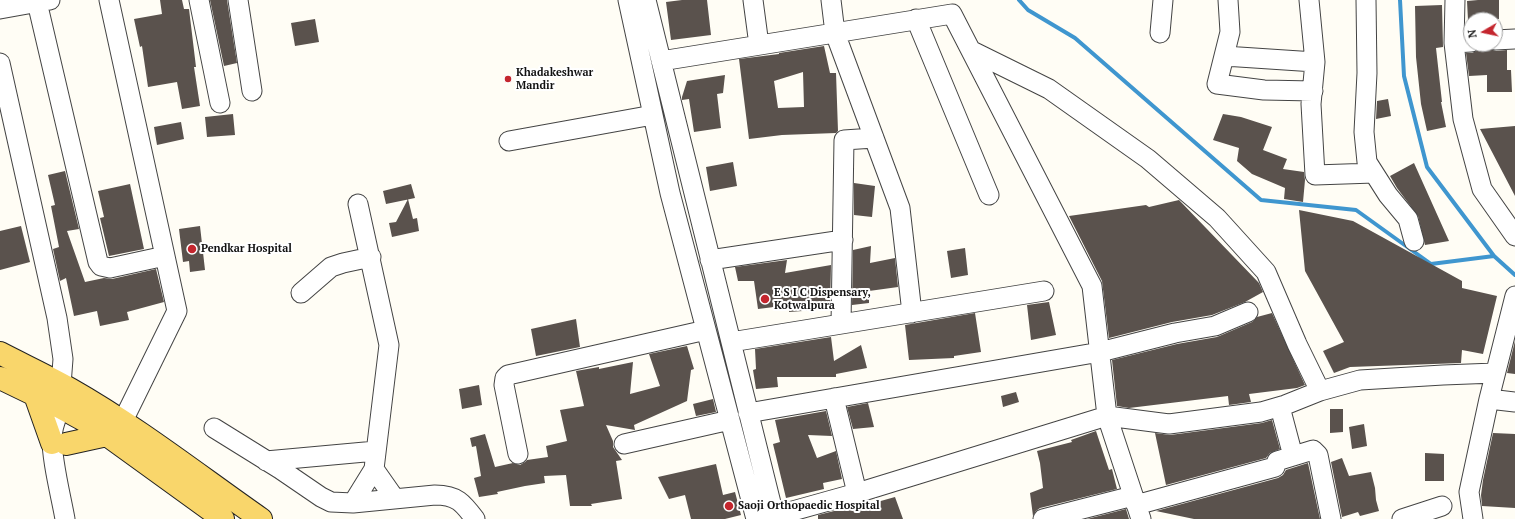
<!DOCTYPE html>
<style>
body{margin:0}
#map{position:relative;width:1515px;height:519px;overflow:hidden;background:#fffdf5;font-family:"PT Serif",serif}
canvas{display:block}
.north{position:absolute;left:1463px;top:12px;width:40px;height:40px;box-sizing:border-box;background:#fff;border:1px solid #a0a0a0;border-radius:50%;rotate:261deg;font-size:11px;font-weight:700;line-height:16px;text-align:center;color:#111}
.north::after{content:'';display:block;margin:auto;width:14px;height:18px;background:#c4262e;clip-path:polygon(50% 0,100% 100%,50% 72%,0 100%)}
</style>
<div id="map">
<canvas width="1515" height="519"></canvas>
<div class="north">N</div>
</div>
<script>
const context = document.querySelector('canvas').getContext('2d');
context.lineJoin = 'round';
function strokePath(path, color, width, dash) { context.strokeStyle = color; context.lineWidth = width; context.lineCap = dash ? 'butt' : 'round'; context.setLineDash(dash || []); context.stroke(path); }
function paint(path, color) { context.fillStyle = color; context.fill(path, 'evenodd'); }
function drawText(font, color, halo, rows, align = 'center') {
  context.font = font + ' "PT Serif",serif'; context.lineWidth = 4; context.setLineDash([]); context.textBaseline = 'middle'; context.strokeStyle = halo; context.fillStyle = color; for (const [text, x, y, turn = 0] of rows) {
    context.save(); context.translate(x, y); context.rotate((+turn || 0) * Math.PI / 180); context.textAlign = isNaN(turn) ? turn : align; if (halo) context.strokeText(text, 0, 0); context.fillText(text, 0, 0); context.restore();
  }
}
strokePath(new Path2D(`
 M1019,0L1028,10L1075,38L1261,200L1356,210L1431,264L1494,256L1515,275
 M1400,0L1404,76L1427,167L1494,256`), '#3f96cf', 4);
paint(new Path2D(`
 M160,0H182L184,9H189L196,67H194L200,106L182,109L177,82L148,87L142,46L140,47L134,19L162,14Z
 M210,0H227L237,63L224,66Z
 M682,0H707L711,35L671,40L666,2Z
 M1478,0H1499V19L1468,20L1467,1Z
 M1442,5L1443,47L1436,48L1442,102H1441L1446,127L1427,131L1421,104L1416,57L1415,6Z
 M315,19L319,42L295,46L291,23Z
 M824,46L830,73H836L838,131L836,133L782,135L749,139L739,59L779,54V53ZM803,72L804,107L778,108L774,81Z
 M1490,49L1496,51L1507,50V70H1511L1512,92H1487V75L1469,76L1466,53H1472L1478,50Z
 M725,75L723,93L717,94L721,128L694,132L689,99L682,100V97L687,81Z
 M1388,99L1391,116L1376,119L1377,101Z
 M233,114L235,135L207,137L205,117Z
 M1223,114L1241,117L1272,127L1263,150L1287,159L1283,169L1304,172L1305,180L1303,202L1284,199L1285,188L1252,174L1237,161L1239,148L1213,140Z
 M181,122L184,139L157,145L154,127Z
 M1515,126V196L1480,129Z
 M733,162L737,186L710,191L706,167Z
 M1414,163L1449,241L1425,245L1418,216L1397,188L1390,176Z
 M65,171L79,229L67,231L85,282L104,278L112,279L156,269L164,302L127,312L129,320L100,326L97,311L74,316L66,278L60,281L53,249L59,247L51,206L55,205L48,175Z
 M854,183L875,186L872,217L854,215Z
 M130,184L144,249L109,256L100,218L104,217L98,191Z
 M411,184L415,198L386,204L383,191Z
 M408,199L413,219L417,218L419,231L392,237L389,223L396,222Z
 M1179,200L1259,283L1263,292L1245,302L1212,315L1172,322L1109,338L1102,281L1069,216L1146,205L1149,207Z
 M1299,210L1353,221L1462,281V288L1497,296L1483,354L1462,350L1461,363L1350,367L1334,373L1323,351L1344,342L1305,271Z
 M21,226L30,262L0,270V231Z
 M200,226L205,270L190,272L189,261L183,262L179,229Z
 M871,246L870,263L895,258L898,287L869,291V303L852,305L853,250Z
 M965,248L968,275L951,278L947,251Z
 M787,260L785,273L831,265L830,309L789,312L790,305L758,309L754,281H738L735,267Z
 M1049,302L1056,335L1031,340L1027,305Z
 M975,313L981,352L954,356V358L909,360L905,325Z
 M1272,313L1305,385L1297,388L1249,394L1251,402L1229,405L1228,396L1129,408L1117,406L1112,360L1177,344L1217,337L1252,322L1257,317Z
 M576,319L580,347L536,356L531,329Z
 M831,337L834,361L861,345L867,368L836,374V377H777L778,387L756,389L753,370L756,369L755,349Z
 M1515,341V374L1507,373Z
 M687,346L694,369L691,370L687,401L634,425L635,430L606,425L613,441V447L622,460L616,461L622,499L591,504L592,506H570L566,475L544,476L545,483L525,486L497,492L498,494L479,497L474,478L481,476L476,446L472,447L470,438L485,434L495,467L513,463L520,465L525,462L527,460L548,457L546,446L567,441L560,410L584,406L576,371L599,367V369L633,362L630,394L660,386L649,354Z
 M479,385L482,405L462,409L459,389Z
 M1016,392L1019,402L1003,407L1001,396Z
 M713,399L716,412L696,416L693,404Z
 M868,403L874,427L853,429L847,407Z
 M1330,409H1343V432L1330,433Z
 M826,411L832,436L808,435L817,458L836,451L842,479L823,483L824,489L786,498L773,444L780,442L775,420Z
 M1272,420L1280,449L1270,453L1266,458L1166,485L1155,433L1170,435L1262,423Z
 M1364,424L1367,446L1352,449L1349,427Z
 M1096,431L1109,470L1112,469L1117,489L1040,508L1036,511L1033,516L1030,493L1043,488L1040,463L1037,451L1072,442L1071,440Z
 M1493,433L1515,434V508L1482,506L1481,495L1483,480Z
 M1425,453L1444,454V481H1425Z
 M1342,458L1349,476L1371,472L1375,488L1376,500L1379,511L1360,516L1358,512L1342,517L1331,462Z
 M1308,463L1320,519H1194L1156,511L1278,478L1283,475L1286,470Z
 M716,464L723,495L735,492L741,515L725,519H691L685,495L669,499L658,477Z
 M895,497L903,519H818V515L838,510L871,506L870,504Z
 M1126,509L1129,519H1087Z`), '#5a524d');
const minor = new Path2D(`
 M109,0L177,311L116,435
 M199,0L220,103
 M238,0L252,91
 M628,0L670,193L756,519
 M646,0L775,519
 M753,0L759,45
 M831,0L835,33L900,208L912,313
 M1228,0L1230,32L1217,84L1264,90L1313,91
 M1309,0L1315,62L1311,104L1315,175L1374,173
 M1366,0L1367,73L1364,132L1367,162L1388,195L1408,219L1414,241
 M1455,0L1454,43L1463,119L1482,189L1515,236
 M37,2L98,262L101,266L110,268L165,256
 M0,9L50,0
 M916,19L989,195
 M1160,33L1163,0
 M1495,40L1515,39
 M1454,43L1471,42
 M972,51L1049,89L1148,159L1217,218L1266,272L1297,344L1320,391
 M1224,56L1315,62
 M661,61L952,14L1092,286L1107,416L1141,519
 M0,63L57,318L63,359L61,385
 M509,141L653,115
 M710,260L843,240
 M301,293L331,267L343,263L371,257
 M1515,296L1489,399L1515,402
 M841,324L844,140L874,138
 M731,342L1044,291
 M834,398L857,493
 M1280,407L1293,456
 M748,413L1100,352L1175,333L1215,326L1248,312
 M214,428L280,469L321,497L331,502L353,503L435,495C457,495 463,503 475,519
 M624,444L730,420
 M518,454L504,385L505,378L508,375L706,330
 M266,461L376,451
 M374,469L395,499
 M353,503L374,469L389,345L358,204
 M1136,505L1275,467L1277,461L1313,450L1318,455L1331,519
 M65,519C61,496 51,458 52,435C54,421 60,407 66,394
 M764,519L857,493L1107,416L1169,424L1261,412L1285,405L1320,391L1360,380L1443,375L1495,373
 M1043,519L1133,496
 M1402,519L1442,506
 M1473,519L1469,492L1489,399`);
const major = new Path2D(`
 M0,353C23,365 47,376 70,389C137,427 198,475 261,519
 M0,378L60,407L82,419L107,435L223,519
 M35,395L52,443
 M66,444L107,435`);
strokePath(minor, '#444', 21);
strokePath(major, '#222', 24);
strokePath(minor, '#fff', 19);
strokePath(major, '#f9d66b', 22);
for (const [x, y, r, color] of [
 [508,79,4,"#c4262e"],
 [192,249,5,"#c4262e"],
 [765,299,5,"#c4262e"],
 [729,506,5,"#c4262e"]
]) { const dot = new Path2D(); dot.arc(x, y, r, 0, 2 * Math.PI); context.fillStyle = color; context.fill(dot); strokePath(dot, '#fff', 1.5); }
drawText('bold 11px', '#111', '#fff', [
 ["Khadakeshwar",516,73],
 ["Mandir",516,86],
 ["Pendkar Hospital",201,249],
 ["E S I C Dispensary,",774,293],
 ["Kotwalpura",774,306],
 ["Saoji Orthopaedic Hospital",738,506]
], 'left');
</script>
